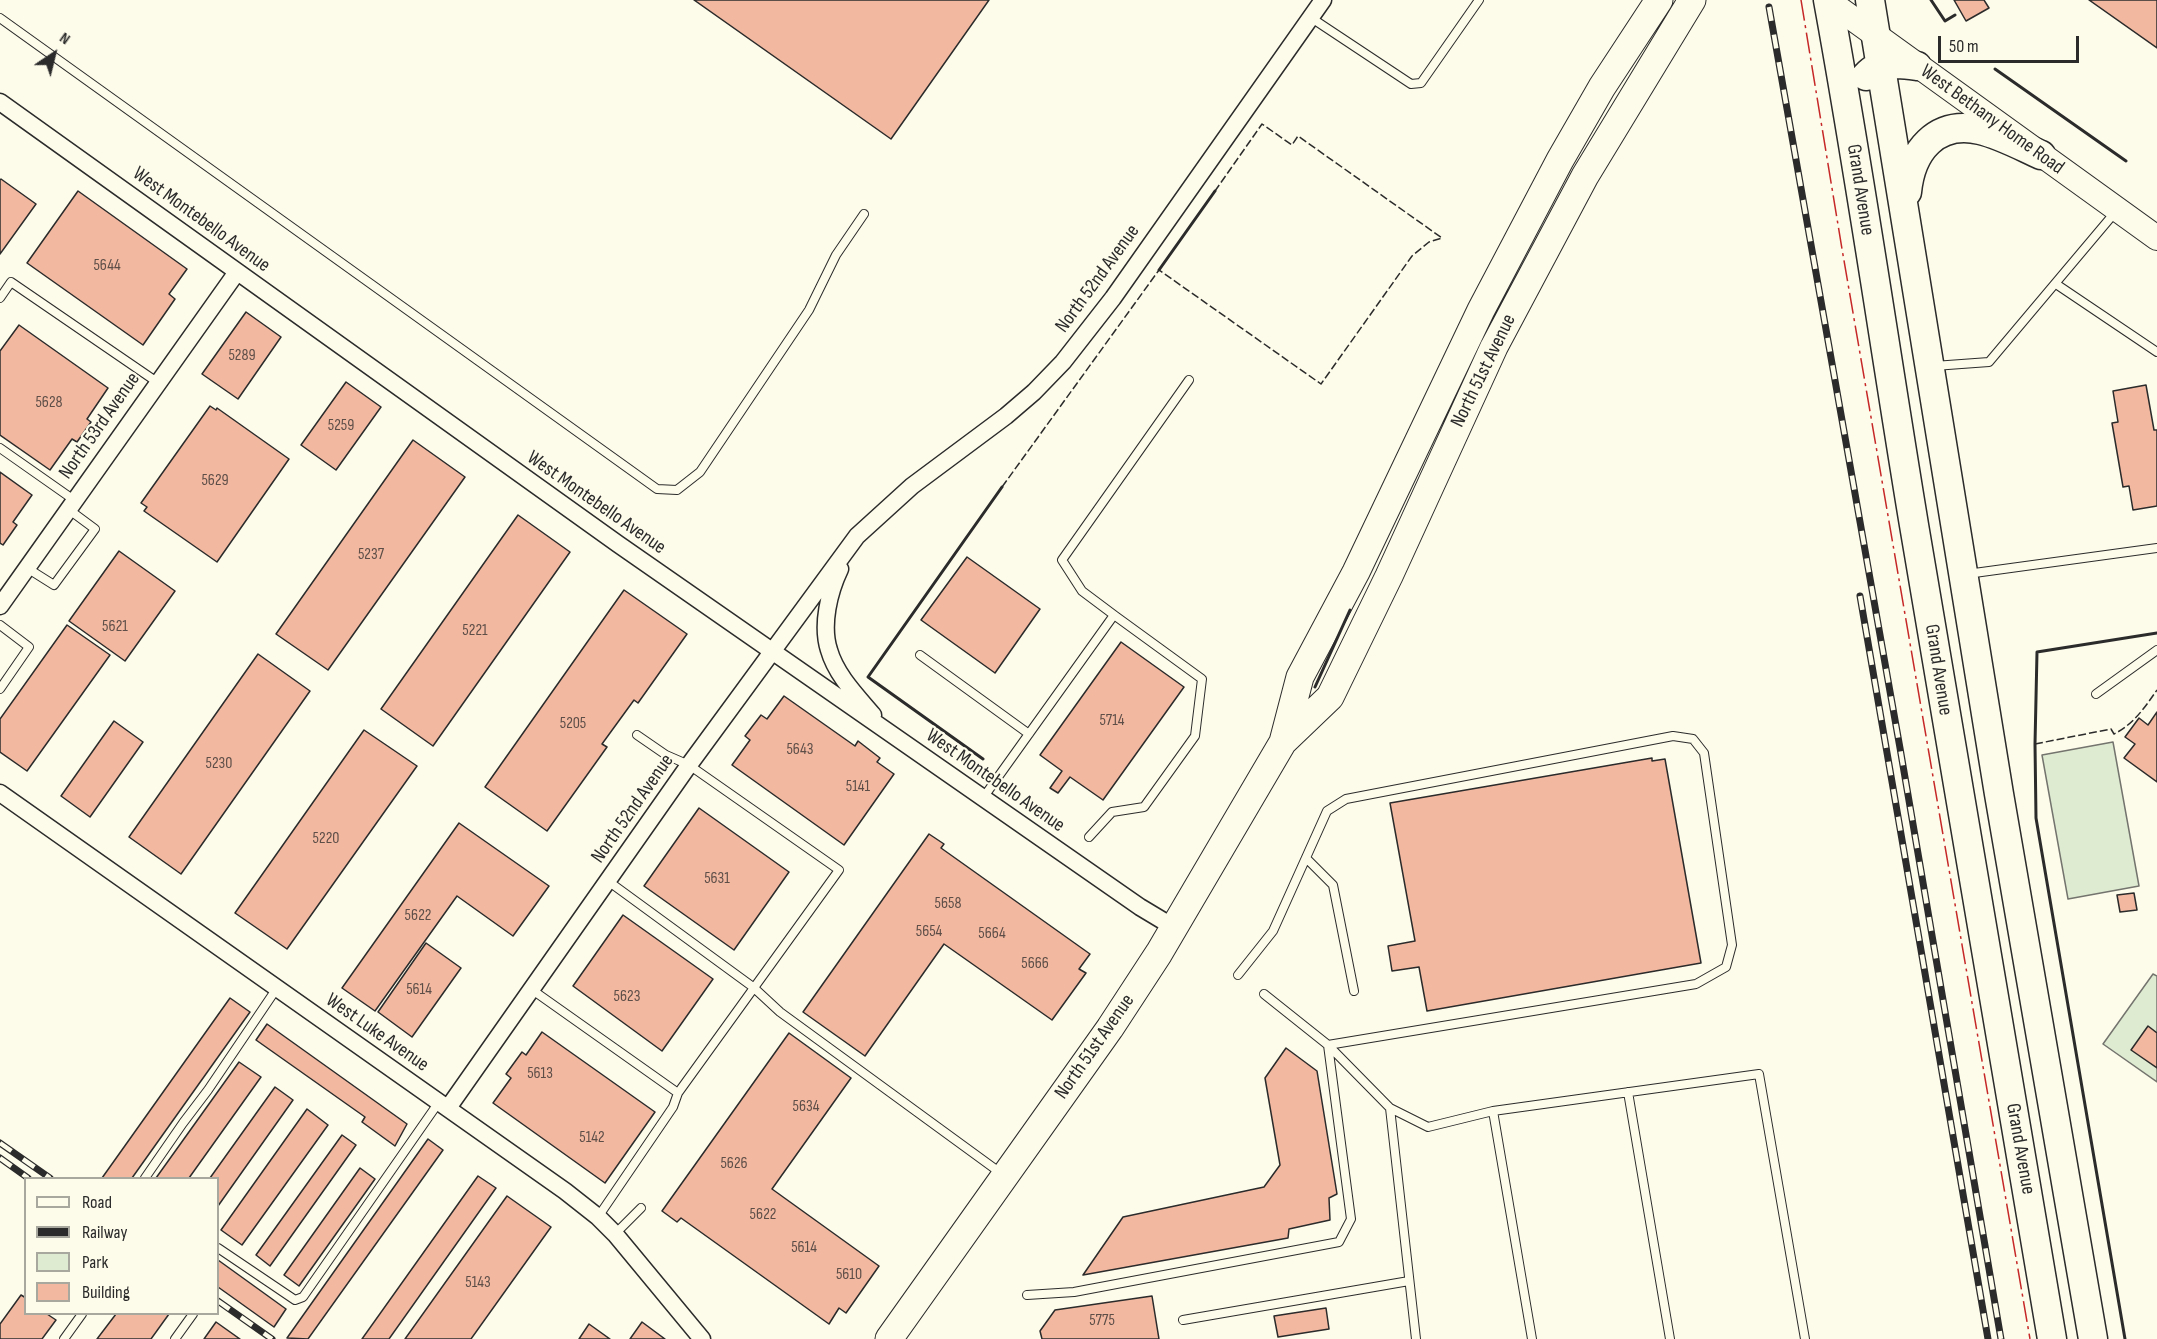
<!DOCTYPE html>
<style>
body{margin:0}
#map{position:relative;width:2157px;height:1339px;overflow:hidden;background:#fdfbea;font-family:"Sofia Sans Condensed",sans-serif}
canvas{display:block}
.legend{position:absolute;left:24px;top:1177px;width:195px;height:138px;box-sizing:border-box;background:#fdfbea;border:2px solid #a9a89e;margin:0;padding:8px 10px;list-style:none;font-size:18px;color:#2b2b2b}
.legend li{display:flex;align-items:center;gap:12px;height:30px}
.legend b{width:30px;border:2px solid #a9a89e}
.north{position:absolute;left:24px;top:24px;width:60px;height:60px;-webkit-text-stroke:4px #fdfbea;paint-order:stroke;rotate:35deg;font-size:16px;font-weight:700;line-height:24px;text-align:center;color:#2b2b2b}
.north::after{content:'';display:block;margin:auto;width:21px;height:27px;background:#2b2b2b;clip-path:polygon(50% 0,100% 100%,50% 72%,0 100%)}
.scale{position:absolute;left:1938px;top:36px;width:141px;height:27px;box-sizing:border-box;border:3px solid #2b2b2b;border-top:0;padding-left:8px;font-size:18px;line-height:21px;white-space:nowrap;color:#2b2b2b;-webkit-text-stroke:4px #fdfbea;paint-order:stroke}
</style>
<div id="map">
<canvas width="2157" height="1339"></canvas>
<ul class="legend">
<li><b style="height:8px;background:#fdfbea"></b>Road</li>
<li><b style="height:8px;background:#2b2b2b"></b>Railway</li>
<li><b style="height:16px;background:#deebd1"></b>Park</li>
<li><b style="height:16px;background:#f2b8a0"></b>Building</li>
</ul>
<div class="north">N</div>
<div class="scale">50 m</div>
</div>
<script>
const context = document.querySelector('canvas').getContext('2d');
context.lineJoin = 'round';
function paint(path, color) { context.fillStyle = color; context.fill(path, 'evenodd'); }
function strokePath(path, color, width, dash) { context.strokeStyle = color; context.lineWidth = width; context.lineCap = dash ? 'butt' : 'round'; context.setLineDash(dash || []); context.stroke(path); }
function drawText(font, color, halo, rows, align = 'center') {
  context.font = font + ' "Sofia Sans Condensed",sans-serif'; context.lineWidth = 4.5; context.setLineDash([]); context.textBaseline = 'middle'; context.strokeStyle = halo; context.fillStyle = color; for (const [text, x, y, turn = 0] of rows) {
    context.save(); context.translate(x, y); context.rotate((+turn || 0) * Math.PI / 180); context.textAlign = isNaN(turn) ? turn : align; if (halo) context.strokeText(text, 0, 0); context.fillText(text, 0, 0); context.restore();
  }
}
const green = new Path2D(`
 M2113,742L2139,886L2068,899L2042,755Z
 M2153,974L2157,976V1082L2103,1044Z`);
paint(green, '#deebd1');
strokePath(green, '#74746e', 1.5);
const building = new Path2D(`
 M694,0H989L891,139Z
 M1954,0H1984L1989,8L1966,21Z
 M2089,0H2157V48Z
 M1,179L36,204L0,254V180Z
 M78,191L187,269L169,294L175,299L143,345L27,263Z
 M246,312L281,337L238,399L202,374Z
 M19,325L108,388L87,419L91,422L77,442L72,439L50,470L0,435V351Z
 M346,382L381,407L336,470L301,445Z
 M2146,385L2154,430H2157V506L2133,510L2129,486L2123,487L2112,423L2118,422L2113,391Z
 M210,406L216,410L217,408L289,459L217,562L144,511L147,507L141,503Z
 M413,440L465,477L328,670L276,634Z
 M0,472L32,495L13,522L17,525L3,545L0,543Z
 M518,515L570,552L433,746L381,709Z
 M119,551L175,591L125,661L69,621Z
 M967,557L1040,609L995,673L921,620Z
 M624,590L687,634L638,703L634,700L602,744L607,747L547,831L485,787Z
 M67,625L110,655L27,771L0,752V719Z
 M1121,642L1184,687L1103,800L1070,777L1058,793L1050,788L1062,771L1040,755Z
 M258,654L310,691L181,874L129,837Z
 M784,696L855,746L858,741L880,758L877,762L894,774L844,845L732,765L750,740L745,736L761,715L767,719Z
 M2157,712V782L2124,758L2135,744L2125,737L2139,718L2148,725Z
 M114,721L143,742L90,817L61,796Z
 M364,730L417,766L287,949L235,913Z
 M1652,758V761L1665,759L1701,963L1427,1011L1419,967L1392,971L1388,946L1415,941L1390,803Z
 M699,808L789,872L734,950L644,886Z
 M459,823L549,886L513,936L457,896L375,1011L342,988Z
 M929,834L944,844L941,848L1090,954L1079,969L1086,973L1052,1020L944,944L865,1056L803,1012Z
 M2134,893L2137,910L2120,912L2117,895Z
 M623,915L713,979L662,1051L573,986Z
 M426,943L461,968L412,1037L378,1012Z
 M230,998L250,1012L132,1178H102Z
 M267,1024L407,1124L395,1146L362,1122L365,1117L256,1040Z
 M2148,1026L2157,1033V1068L2131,1050Z
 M542,1032L655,1112L605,1183L493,1103L511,1078L506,1074L522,1052L526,1055Z
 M789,1033L851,1078L772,1189L879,1266L846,1313L839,1308L829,1324L681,1218L677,1222L662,1211Z
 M1286,1048L1317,1071L1337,1194L1329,1198L1330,1220L1289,1229L1288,1238L1083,1275L1123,1217L1264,1187L1280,1165L1265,1078Z
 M239,1062L261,1077L189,1178H156Z
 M275,1087L293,1100L218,1206V1178H210Z
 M307,1109L328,1125L242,1245L221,1230Z
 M342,1135L356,1145L270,1266L256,1255Z
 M428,1139L443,1150L308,1339L287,1338Z
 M360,1168L375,1179L299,1286L284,1275Z
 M478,1176L496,1188L389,1339H362Z
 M507,1196L551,1227L471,1339H405Z
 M218,1260L286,1309L274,1327L218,1287Z
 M21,1295L26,1298V1314H47L56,1320L42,1339H0V1324Z
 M1152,1296L1159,1339H1042L1040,1331L1055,1310Z
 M1326,1308L1329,1329L1278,1337L1274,1316Z
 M116,1314H169L151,1339H97Z
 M216,1322L240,1339H204Z
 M642,1322L665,1339H630Z
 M589,1324L610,1339H579Z`);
paint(building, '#f2b8a0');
strokePath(building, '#2b2b2b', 1.5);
const service = new Path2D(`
 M1310,17L1411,84L1421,83L1479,0
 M0,18L657,489L677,490L700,472L809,310L836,255L864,214
 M2056,284L2157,352
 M0,298L11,282L157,382
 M1934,366L1989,362L2117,210
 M0,448L74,500
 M27,568L54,585L95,529L68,509
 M1967,574L2157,548
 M0,625L29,647L0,689
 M920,655L1029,734
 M2096,694L2157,650
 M983,798L1114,615L1082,591L1062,560L1189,380
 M1089,837L1112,812L1144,807L1195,736L1202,679L1114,615
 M1306,858L1333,885L1354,991
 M608,881L753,987L780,1012L1002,1174
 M1238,975L1273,931L1327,811L1346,799L1673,736L1693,739L1704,753L1732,945L1726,967L1696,984L1328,1045
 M531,989L678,1093
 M1264,994L1328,1045L1390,1108L1416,1339
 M1628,1092L1670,1339
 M1390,1108L1428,1127L1493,1111
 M145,1178L183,1123L208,1090L277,988
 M598,1217L673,1107L678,1093L839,870L689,765L666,755L637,735
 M615,1234L641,1208
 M218,1248L295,1300L303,1297L439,1102
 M1027,1295L1074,1292L1339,1242L1351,1219L1328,1045
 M1183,1320L1409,1281
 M64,1339L82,1314
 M175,1339L193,1314
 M1532,1339L1493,1111L1759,1074L1805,1339`);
const minor = new Path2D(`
 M0,102L618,544L1140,907L1175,928
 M840,569C829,592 821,625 829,650C836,675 857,696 873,715
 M0,606L237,272
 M0,793L565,1191L598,1217L615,1234L702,1339
 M448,1108L689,765L857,536L912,486L1006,416L1034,392L1063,362L1113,298L1323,0`);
const secondary = new Path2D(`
 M1827,0L2157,238`);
const primary = new Path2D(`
 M1283,742L1330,697L1389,576L1494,347L1585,176L1692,0
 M889,1339L1110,1028L1159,953L1283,742L1300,677L1356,572L1481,310L1560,160L1602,87L1659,0`);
const trunk = new Path2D(`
 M1828,0C1860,174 1885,350 1914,525C1959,797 2006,1068 2052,1339
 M1870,0L1999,794L2093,1339
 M1866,76C1879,61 1899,63 1917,66
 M1907,192C1911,151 1936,120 1980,130C2001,135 2021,146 2041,155`);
strokePath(service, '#2b2b2b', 10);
strokePath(minor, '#2b2b2b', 19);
strokePath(secondary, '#2b2b2b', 26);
strokePath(primary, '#2b2b2b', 29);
strokePath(trunk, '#2b2b2b', 31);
strokePath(service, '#fdfbea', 8);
strokePath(minor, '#fdfbea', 16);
strokePath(secondary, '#fdfbea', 24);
strokePath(primary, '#fdfbea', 27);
strokePath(trunk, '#fdfbea', 28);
const rail = new Path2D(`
 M1769,7L1900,748L2001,1339
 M1860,596L1988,1339
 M0,1143L50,1178
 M0,1158L28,1178
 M218,1301L272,1339`);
strokePath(rail, '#2b2b2b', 7);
strokePath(rail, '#fdfbea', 4.5, [14]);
strokePath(new Path2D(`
 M1002,487L1159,270L1321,384L1412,256L1429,242L1442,238L1298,136L1292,145L1262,124L1215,191
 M2035,744L2111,729L2114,734C2134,724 2145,707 2157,690`), '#2b2b2b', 1.5, [8, 3]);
strokePath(new Path2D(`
 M1931,0L1945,21L1955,15
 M1995,69L2126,161
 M1159,270L1215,191
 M1315,687L1350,610
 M983,759L868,677L1002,487
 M2125,1339L2036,818L2035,744L2037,652L2157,633`), '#2b2b2b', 3);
strokePath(new Path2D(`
 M1801,0L1842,249L2030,1339`), '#c62828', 1.5, [21, 4.5, 3, 4.5]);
drawText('16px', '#5d4e48', null, [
 ["5644",107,266],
 ["5289",242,356],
 ["5628",49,403],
 ["5259",341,426],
 ["5629",215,481],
 ["5237",371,555],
 ["5621",115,627],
 ["5221",475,631],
 ["5714",1112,721],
 ["5205",573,724],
 ["5643",800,750],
 ["5230",219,764],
 ["5141",858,787],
 ["5220",326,839],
 ["5631",717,879],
 ["5658",948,904],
 ["5622",418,916],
 ["5654",929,932],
 ["5664",992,934],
 ["5666",1035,964],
 ["5614",419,990],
 ["5623",627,997],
 ["5613",540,1074],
 ["5634",806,1107],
 ["5142",592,1138],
 ["5626",734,1164],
 ["5622",763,1215],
 ["5614",804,1248],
 ["5610",849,1275],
 ["5143",478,1283],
 ["5775",1102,1321]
]);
drawText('20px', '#2b2b2b', '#fdfbea', [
 ["West Bethany Home Road",1992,120,36],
 ["Grand Avenue",1860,190,81],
 ["West Montebello Avenue",201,220,36],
 ["North 52nd Avenue",1098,279,-54],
 ["North 51st Avenue",1484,371,-64],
 ["North 53rd Avenue",100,426,-55],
 ["West Montebello Avenue",596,503,35],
 ["Grand Avenue",1938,670,81],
 ["West Montebello Avenue",995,781,35],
 ["North 52nd Avenue",633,809,-55],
 ["West Luke Avenue",377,1033,35],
 ["North 51st Avenue",1095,1047,-55],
 ["Grand Avenue",2020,1149,80]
]);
</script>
